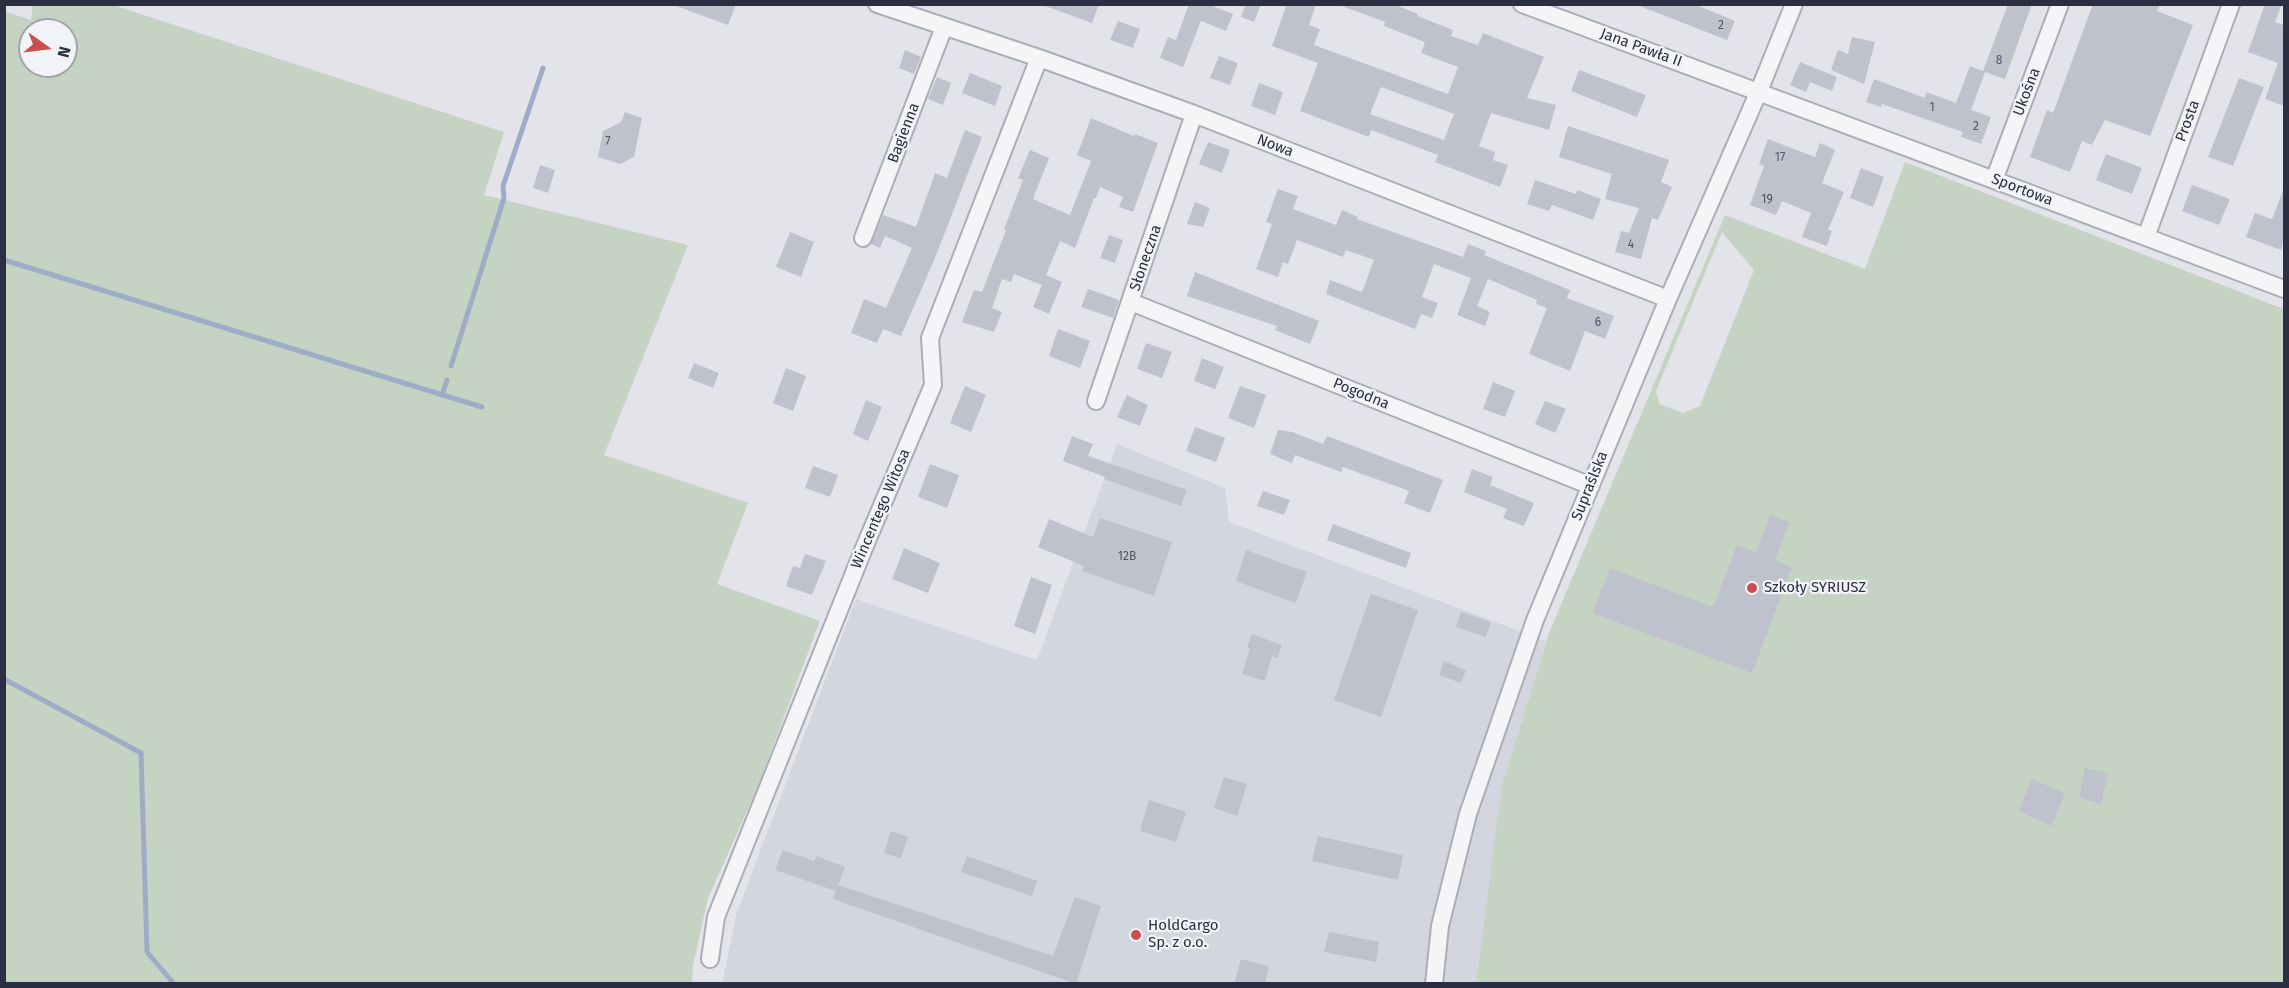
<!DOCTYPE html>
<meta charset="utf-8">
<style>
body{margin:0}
#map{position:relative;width:2289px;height:988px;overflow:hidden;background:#e2e4ea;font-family:"Fira Sans",sans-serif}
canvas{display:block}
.frame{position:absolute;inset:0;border:6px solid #2b2f41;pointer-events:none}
.north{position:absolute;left:18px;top:18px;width:60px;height:60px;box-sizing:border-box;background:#f1f3f7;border:2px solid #a2a5ae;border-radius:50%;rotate:104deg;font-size:16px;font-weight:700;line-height:24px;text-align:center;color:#2b2f41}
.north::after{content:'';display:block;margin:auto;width:21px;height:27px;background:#c94e4d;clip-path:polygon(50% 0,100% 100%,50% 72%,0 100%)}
</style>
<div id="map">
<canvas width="2289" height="988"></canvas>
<div class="frame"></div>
<div class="north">N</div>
</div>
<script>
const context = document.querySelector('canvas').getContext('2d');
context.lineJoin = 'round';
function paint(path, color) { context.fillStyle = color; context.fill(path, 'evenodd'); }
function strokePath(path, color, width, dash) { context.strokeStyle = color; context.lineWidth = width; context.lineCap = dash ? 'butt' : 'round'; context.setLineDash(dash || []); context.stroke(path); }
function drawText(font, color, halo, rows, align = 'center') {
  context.font = font + ' "Fira Sans",sans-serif'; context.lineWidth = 4.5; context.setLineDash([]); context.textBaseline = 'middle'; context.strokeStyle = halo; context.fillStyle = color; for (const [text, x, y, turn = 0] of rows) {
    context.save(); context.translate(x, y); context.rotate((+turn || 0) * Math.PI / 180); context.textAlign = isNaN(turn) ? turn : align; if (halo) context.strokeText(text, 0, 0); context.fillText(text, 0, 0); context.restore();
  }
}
paint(new Path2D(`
 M1117,444L1225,488L1229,522L1546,641L1502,784L1477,983L722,984L737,912L856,599L1037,660Z`), '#d4d6df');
paint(new Path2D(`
 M33,5H113L504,132L484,195L688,245L604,455L748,503L717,584L820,621L757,789L708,898L693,965L692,983H5L4,11L31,20ZM30,30H66V66H30Z
 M1905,162L2284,309V983L1476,984L1502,784L1549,633L1725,215L1865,269ZM1722,232L1754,270L1700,406L1683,413L1659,404L1656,391Z`), '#c5d3c3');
strokePath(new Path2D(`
 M4,260L482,407
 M451,366L504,198L503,186L543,68
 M442,395L447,380
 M4,679L141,753L147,952L174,984`), '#9facc8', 5);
paint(new Path2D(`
 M677,4H736L728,25L676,6Z
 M1045,4H1099L1092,23L1045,6Z
 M1189,4H1207L1233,14L1226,31L1201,21L1183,67L1160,58L1168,37L1176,40Z
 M1246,4H1261L1254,22L1241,17Z
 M1287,4H1316L1309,25L1320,29L1314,45L1448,94L1458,67L1421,53L1425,42L1384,26L1385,22L1342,6L1343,4H1393L1418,14L1417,16L1453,30L1451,36L1478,45L1483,33L1544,57L1527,98L1556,105L1549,130L1491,113L1479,146L1495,152L1493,160L1508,165L1500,187L1435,162L1438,155L1371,130L1369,137L1300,111L1318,63L1272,46ZM1381,87L1454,114L1444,140L1370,114Z
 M1694,4L1735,21L1727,40L1637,5Z
 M2008,4H2032L2005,79L1985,72L1971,110L1991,117L1981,144L1961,137L1963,132L1882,104L1881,107L1866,102L1874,79L1925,98L1926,92L1956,103L1970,66L1983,71Z
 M2093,4H2160L2157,11L2193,25L2150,136L2105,120L2092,145L2082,141L2070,172L2030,157L2047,110L2053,113Z
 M2265,4H2282L2275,22L2284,25V106L2265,99L2278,63L2248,52Z
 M1118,21L1140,29L1133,48L1110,40Z
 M1852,37L1875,42L1864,84L1831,70L1838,50L1848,54Z
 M905,50L921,57L914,74L899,68Z
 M1219,56L1238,63L1230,85L1210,78Z
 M1800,62L1837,77L1832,91L1810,82L1806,92L1790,85Z
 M1579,70L1646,95L1637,117L1571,91Z
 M970,73L1002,86L995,106L962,93Z
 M937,77L951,83L943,105L928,99Z
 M2239,78L2264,87L2233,166L2208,157Z
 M1259,83L1283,92L1275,115L1251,106Z
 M625,112L642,118L634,157L620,164L598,157L603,131L621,122Z
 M1091,118L1134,136L1135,134L1158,143L1133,212L1119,207L1123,197L1100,187L1096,198H1094L1075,248L1060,241L1042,285L1014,274L1011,282L1002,279L992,308L1002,312L994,332L962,322L974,290L982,292L1006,230L1004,229L1023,180L1018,178L1030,150L1049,158L1033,199L1070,215L1091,161L1077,155Z
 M1568,126L1669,160L1661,182L1672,187L1658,220L1652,218L1641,259L1615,252L1621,231L1629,233L1639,208L1605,199L1612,174L1559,157Z
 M965,130L982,137L935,258L901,336L883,329L877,343L851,333L864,299L886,308L912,248L885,236L880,248L871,244L883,215L916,227L935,173L947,178Z
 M1768,139L1815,157L1820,143L1835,150L1822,183L1844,192L1828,230L1832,231L1827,246L1802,237L1811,213L1782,201L1776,215L1750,205L1764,166L1759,164Z
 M1208,142L1230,150L1222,173L1199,164Z
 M2106,154L2142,168L2132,194L2096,180Z
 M540,165L555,170L548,193L533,188Z
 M1861,168L1884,177L1873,207L1850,198Z
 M1535,180L1576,194L1577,190L1601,199L1593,220L1552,205L1549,211L1527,204Z
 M2192,185L2230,199L2219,225L2182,211Z
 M1278,189L1298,196L1293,209L1336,225L1342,210L1358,217L1357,219L1463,257L1468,244L1486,251L1484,255L1570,290L1567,298L1614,316L1605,339L1585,331L1570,371L1529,354L1547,308L1536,304L1537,300L1488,279L1477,306L1490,312L1485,326L1457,315L1471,278L1434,264L1422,297L1438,303L1432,318L1421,314L1415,329L1326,294L1330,280L1362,292L1374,260L1346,250L1343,257L1297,240L1288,264L1283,262L1278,277L1256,269L1272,224L1266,222Z
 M2283,190L2284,240L2281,250L2246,237L2255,213L2272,219Z
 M1195,202L1210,208L1203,227L1187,224Z
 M790,232L814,242L801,277L776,267Z
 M1109,235L1123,240L1115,263L1100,258Z
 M1195,272L1319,321L1310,344L1275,330L1277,326L1187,296Z
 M1046,275L1062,282L1049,314L1033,307Z
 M1088,289L1119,300L1113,318L1081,307Z
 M1058,329L1090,341L1080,368L1049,356Z
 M1146,343L1172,352L1162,378L1137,369Z
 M1202,358L1224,367L1215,389L1194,381Z
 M694,363L719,373L713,388L688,378Z
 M786,368L806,376L793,411L773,403Z
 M1493,382L1515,391L1505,417L1483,409Z
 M965,386L986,395L971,432L950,423Z
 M1240,386L1266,395L1254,428L1228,418Z
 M1127,395L1148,405L1140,426L1117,417Z
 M866,400L882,407L868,441L853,434Z
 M1545,401L1566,409L1555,433L1535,424Z
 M1195,427L1225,438L1216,462L1186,451Z
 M1278,430L1292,432L1323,444L1327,436L1443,480L1430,513L1404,503L1409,491L1343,467L1341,472L1295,455L1292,463L1270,454Z
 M1072,436L1093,444L1088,456L1187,490L1181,506L1104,479L1105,477L1063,461Z
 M930,464L959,475L947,508L918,497Z
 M813,466L838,475L830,497L805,488Z
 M1472,469L1493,477L1490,485L1534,503L1524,526L1503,518L1507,509L1464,492Z
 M1263,491L1290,500L1284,515L1257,506Z
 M1770,515L1789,522L1775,560L1792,567L1752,673L1592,613L1610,568L1713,607L1737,545L1756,552Z
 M1100,518L1172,542L1154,596L1082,571L1084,566L1038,547L1049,519L1093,537Z
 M1333,524L1411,553L1406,568L1327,540Z
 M904,548L940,563L928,593L892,579Z
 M1246,550L1307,572L1296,603L1236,581Z
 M805,554L826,561L812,595L786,586L793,566L800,568Z
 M1031,577L1052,585L1035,634L1014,626Z
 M1371,594L1418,610L1381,717L1334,700Z
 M1461,612L1491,622L1486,637L1456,627Z
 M1252,634L1282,645L1277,658L1272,656L1265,681L1242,674L1250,648L1247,647Z
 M1444,661L1466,670L1461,683L1439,675Z
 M2085,768L2108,773L2101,804L2079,798Z
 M1224,777L1247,784L1237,816L1214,808Z
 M2032,779L2065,793L2052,826L2018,811Z
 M1149,800L1186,812L1176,842L1140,831Z
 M891,831L908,837L901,858L884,853Z
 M1318,836L1403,855L1398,880L1312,861Z
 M783,850L814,861L816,856L845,867L836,891L775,870Z
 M967,856L1037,881L1032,896L961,872Z
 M838,885L1053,956L1075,897L1101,906L1076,984L833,899Z
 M1329,932L1379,942L1376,962L1324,952Z
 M1241,959L1269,966L1265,984H1234Z`), '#bfc2cc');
const street = new Path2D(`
 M877,4L1039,58L1194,114L1668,299
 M1522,4C1777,97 2030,194 2284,289
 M1994,180L2060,4
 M2146,237L2231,4
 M863,238L944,27
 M1131,302L1591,486
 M1096,401L1194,114
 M710,959L716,917L864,548L933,385L930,338L1039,58
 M1434,984L1440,926L1468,814L1535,620L1668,299L1759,91L1794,4`);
strokePath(street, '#abaeb7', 20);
strokePath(street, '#f5f5f8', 16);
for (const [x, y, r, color] of [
 [1752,588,6,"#c94e4d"],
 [1136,935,6,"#c94e4d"]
]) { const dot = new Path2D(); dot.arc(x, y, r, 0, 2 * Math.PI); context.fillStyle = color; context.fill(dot); strokePath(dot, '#f1f3f7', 2); }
drawText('12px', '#505464', null, [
 ["2",1721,26],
 ["8",1999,61],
 ["1",1932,108],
 ["2",1976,127],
 ["7",608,142],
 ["17",1780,158],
 ["19",1767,200],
 ["4",1631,245],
 ["6",1598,323],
 ["12B",1127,557]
]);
drawText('15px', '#2b2f41', '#f1f3f7', [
 ["Jana Pawła II",1641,48,20],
 ["Ukośna",2027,92,-69],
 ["Prosta",2188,121,-70],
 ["Bagienna",904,133,-69],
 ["Nowa",1275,146,21],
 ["Sportowa",2022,190,21],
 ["Słoneczna",1146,258,-71],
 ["Pogodna",1361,394,22],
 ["Supraślska",1590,486,-68],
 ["Wincentego Witosa",881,509,-67]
]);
drawText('15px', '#2b2f41', '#f1f3f7', [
 ["Szkoły SYRIUSZ",1764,588],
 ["HoldCargo",1148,926],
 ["Sp. z o.o.",1148,943]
], 'left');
</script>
